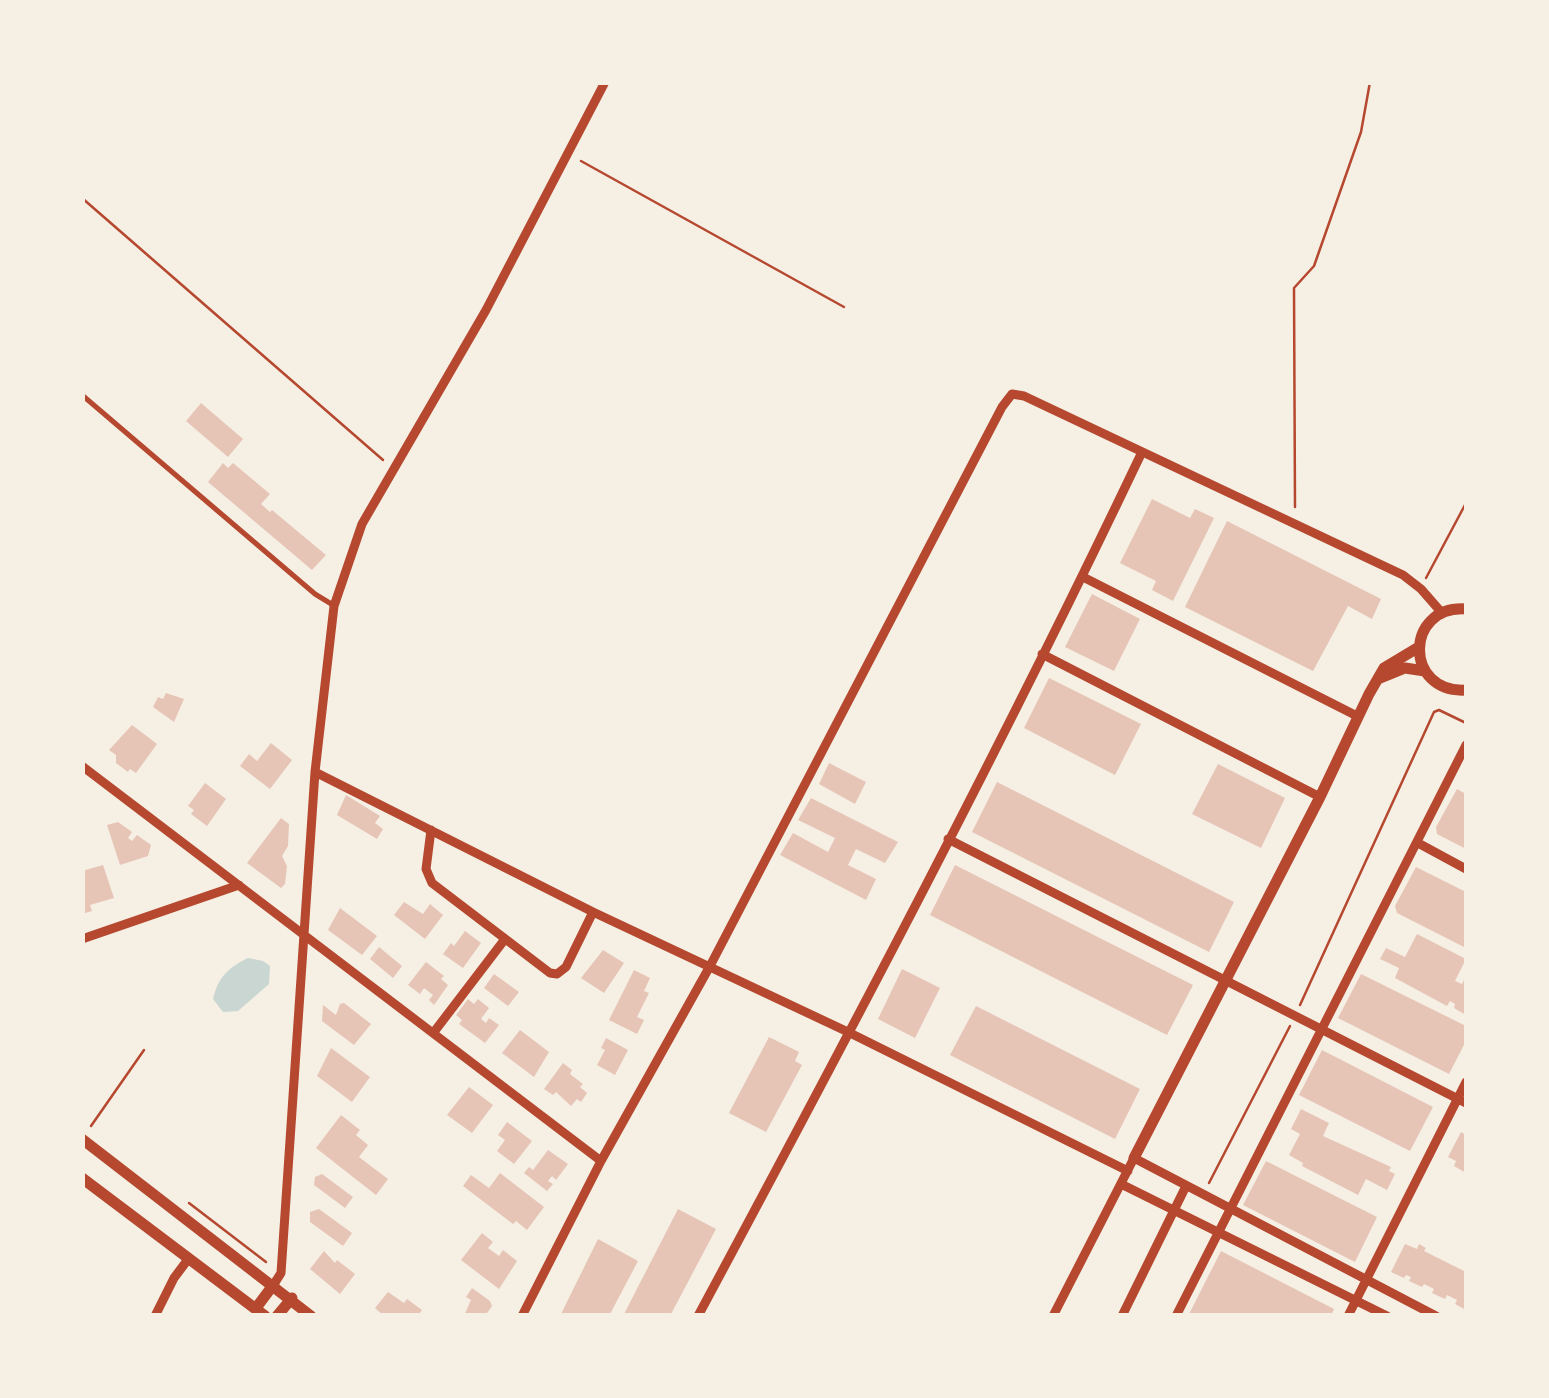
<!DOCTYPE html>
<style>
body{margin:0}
#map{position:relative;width:1549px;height:1398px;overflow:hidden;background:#f6efe4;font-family:"Noto Sans",sans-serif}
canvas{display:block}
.frame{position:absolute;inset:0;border:85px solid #f6efe4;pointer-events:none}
</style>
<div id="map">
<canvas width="1549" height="1398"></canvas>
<div class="frame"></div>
</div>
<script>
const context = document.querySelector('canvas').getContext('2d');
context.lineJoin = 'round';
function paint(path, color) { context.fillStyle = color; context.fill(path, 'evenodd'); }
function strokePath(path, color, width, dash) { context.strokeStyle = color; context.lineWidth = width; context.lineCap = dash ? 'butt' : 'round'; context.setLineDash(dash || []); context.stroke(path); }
paint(new Path2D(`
 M248,958L263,961L270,966L269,984L238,1011L223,1012L213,999C218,977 228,968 248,958Z`), '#c9d6d2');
paint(new Path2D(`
 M201,403L243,439L228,457L186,421Z
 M223,463L228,468L233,463L270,494L261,504L270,512L272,510L326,555L312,570L208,482Z
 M1152,499L1190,518L1195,509L1214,518L1173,601L1152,590L1156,581L1120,563Z
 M1227,521L1381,599L1372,619L1348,606L1313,671L1185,607Z
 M1092,594L1140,619L1114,671L1065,647Z
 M1049,678L1141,724L1115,775L1024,728Z
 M166,693L184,699L174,722L153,707L158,697L163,699Z
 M132,725L157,744L136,773L130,769L128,772L116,763V755L109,750Z
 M271,743L292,760L270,789L240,766L249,754L257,761Z
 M829,763L866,782L855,804L819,784Z
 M1218,764L1285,798L1261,848L1192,814Z
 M997,782L1234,902L1209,952L972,832Z
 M205,783L226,799L207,826L191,814L194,810L188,806Z
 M1457,789L1466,794V849L1437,834L1436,827Z
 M346,795L380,816L375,823L383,829L377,839L337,815Z
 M811,798L898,842L885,863L856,849L848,865L876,879L866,900L780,855L793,833L828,852L835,838L798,820Z
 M281,818L289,824L288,846L282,856L287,866L285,884L281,888L247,863Z
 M118,822L132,832L128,838L132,841L137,835L151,845L148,856L120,865L107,825Z
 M103,865L114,898L90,905L92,911L82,914V871Z
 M955,865L1193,985L1167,1035L930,915Z
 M1416,867L1466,892V948L1397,913L1395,906Z
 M404,902L423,914L430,904L443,915L425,939L394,915Z
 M340,908L377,936L362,955L328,930Z
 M465,931L481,943L463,968L443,954L451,943L454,946Z
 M1417,934L1466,959L1455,981L1462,984L1466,976V1015L1454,1008L1455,1004L1450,1001L1447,1006L1395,978L1399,968L1380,959L1386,948L1405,957Z
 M379,947L402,966L393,978L370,959Z
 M603,950L624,963L604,993L581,978Z
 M426,962L444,976L441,979L448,985L434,1005L429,1000L433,995L424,988L420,994L408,985Z
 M902,969L940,988L915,1038L878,1019Z
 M634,970L650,978L644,991L649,993L637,1017L644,1020L637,1034L609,1020Z
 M494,974L519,992L508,1006L484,988Z
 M1361,974L1466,1026V1041L1449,1074L1338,1018Z
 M468,999L474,1004L478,999L489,1008L481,1019L486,1023L489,1018L499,1025L485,1043L459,1024L462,1020L456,1015Z
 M344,1003L371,1024L354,1045L322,1021L323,1005L336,1015L340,1004Z
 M976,1006L1140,1089L1115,1139L950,1055Z
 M520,1030L549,1052L534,1077L502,1053Z
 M769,1037L799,1052L795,1061L802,1065L766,1132L729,1113Z
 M606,1038L628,1050L615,1075L597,1065L605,1050L601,1048Z
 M331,1048L370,1077L352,1102L317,1076Z
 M1322,1050L1433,1107L1410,1151L1299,1095Z
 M563,1063L572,1070L570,1074L583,1084L580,1087L587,1093L581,1102L577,1099L571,1106L556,1092L553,1095L544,1089Z
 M469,1087L493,1105L472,1133L447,1115Z
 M1301,1109L1329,1123L1323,1136L1391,1167L1389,1171L1395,1174L1387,1190L1366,1179L1358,1195L1302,1166L1303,1163L1289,1155L1300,1134L1291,1129Z
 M341,1115L360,1130L356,1135L368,1145L359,1157L388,1179L376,1195L316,1148Z
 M507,1122L532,1141L514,1164L497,1151L505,1140L498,1135Z
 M1461,1132L1466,1135V1173L1454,1166L1456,1161L1448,1157Z
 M548,1150L568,1164L556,1180L552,1176L548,1181L553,1184L547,1191L524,1173L529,1167L533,1170Z
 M1266,1161L1377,1217L1355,1262L1243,1205Z
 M500,1173L544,1207L527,1230L516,1221L513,1224L463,1186L471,1175L489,1188Z
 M322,1174L353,1197L345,1208L314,1185L315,1177Z
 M319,1209L352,1233L343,1246L310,1222V1212Z
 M678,1209L716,1229L670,1316H623Z
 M482,1233L493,1242L488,1248L499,1256L503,1250L517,1261L499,1289L461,1260Z
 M598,1239L638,1261L609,1316H560Z
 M1405,1244L1417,1249L1419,1244L1426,1248L1424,1251L1466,1272V1310L1455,1304L1457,1300L1447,1295L1445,1299L1432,1293L1434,1289L1424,1284L1422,1287L1409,1281L1411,1277L1406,1275L1404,1278L1391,1272Z
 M324,1251L335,1263L337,1260L355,1274L340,1294L310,1269Z
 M1221,1251L1334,1309L1331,1316H1188Z
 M472,1288L490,1301L492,1306L485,1316H464L471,1300L466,1297Z
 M388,1292L404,1303L407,1299L422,1310L418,1316H384L375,1308Z`), '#e6c5b7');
strokePath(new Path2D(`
 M581,161L844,307
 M82,198L383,460
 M1295,507L1294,288L1314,266L1361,132L1370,82
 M1426,578L1466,503
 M1300,1005L1434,712L1439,710L1466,723
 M91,1126L144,1050
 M1209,1183L1290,1026
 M189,1203L266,1262`), '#b5482f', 2.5);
strokePath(new Path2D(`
 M82,395L315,594L333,605`), '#b5482f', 5);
strokePath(new Path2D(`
 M1083,577L1357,716
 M1042,654L1320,797
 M82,766L601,1161
 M315,772L593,912L848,1032L1128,1171
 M431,830L426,869L432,883L550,973L557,974L566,967L593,912
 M948,839L1466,1103
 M1418,843L1466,869
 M82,939L239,885
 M434,1032L505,939
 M1121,1184L1387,1316
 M274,1284L281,1273L315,772L334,606L362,524L486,310L605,82
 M155,1316L174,1278L189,1258
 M522,1316L601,1161L710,966L1002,407L1012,394L1024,396L1403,575L1421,589L1442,613
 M698,1316C851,1031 1003,744 1142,452
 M1053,1316L1134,1158L1436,1316
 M1122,1316L1186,1186
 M1176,1316L1466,745
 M1348,1316L1466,1082`), '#b5482f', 9);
strokePath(new Path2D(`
 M1466,609C1404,605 1404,694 1466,690
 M1378,679L1405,668L1425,671
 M82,1139L311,1316
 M1134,1158L1320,797L1369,694L1384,668L1419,647
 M82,1178L265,1316
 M256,1308L274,1284
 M277,1316L292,1298`), '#b5482f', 11);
</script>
